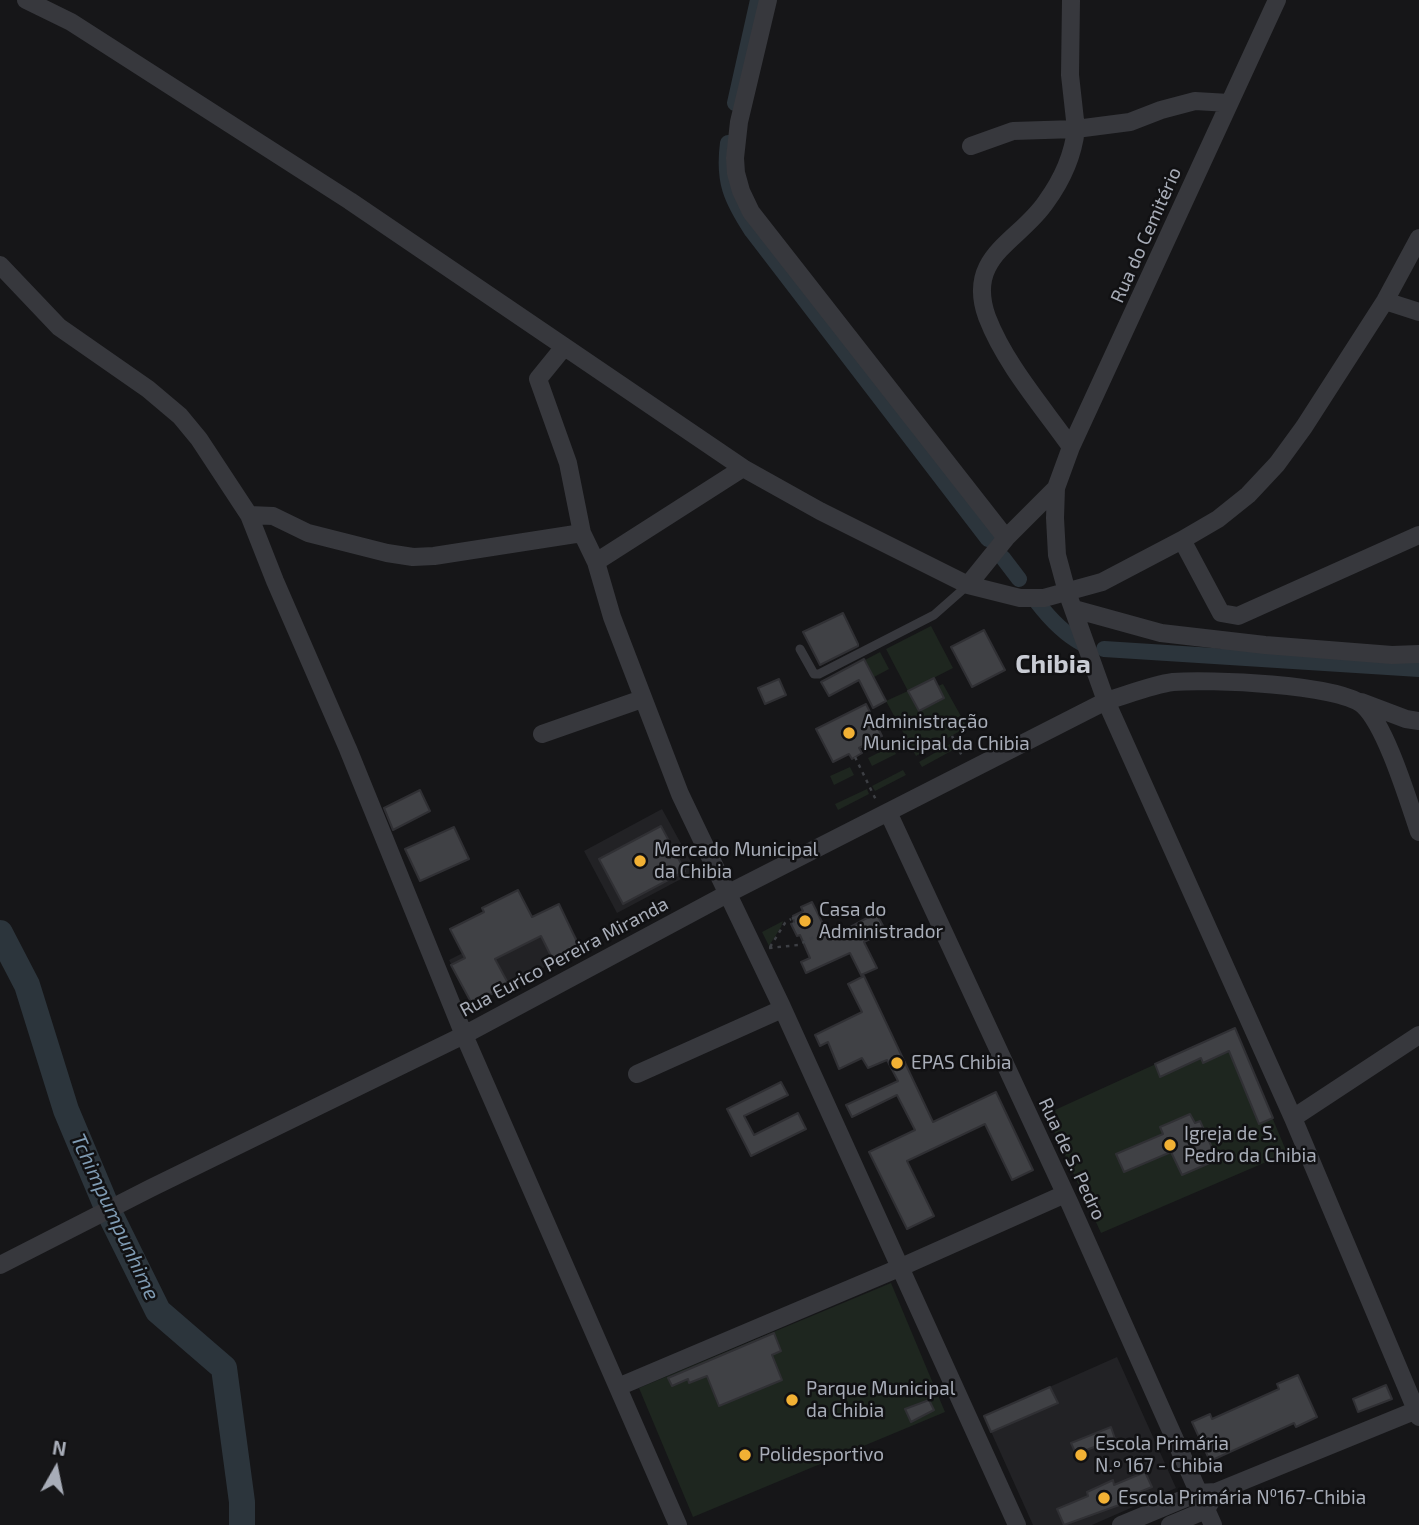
<!DOCTYPE html>
<meta charset="utf-8">
<style>
body{margin:0}
#map{position:relative;width:1419px;height:1525px;overflow:hidden;background:#161618;font-family:"Exo 2",sans-serif}
canvas{display:block}
.north{position:absolute;left:21px;top:1434px;width:70px;height:70px;-webkit-text-stroke:5px #111113;paint-order:stroke;rotate:9deg;font-size:19px;font-weight:700;line-height:28px;text-align:center;color:#a8adb8}
.north::after{content:'';display:block;margin:auto;width:24px;height:32px;background:#a8adb8;clip-path:polygon(50% 0,100% 100%,50% 72%,0 100%)}
</style>
<div id="map">
<canvas width="1419" height="1525"></canvas>
<div class="north">N</div>
</div>
<script>
const context = document.querySelector('canvas').getContext('2d');
context.lineJoin = 'round';
function paint(path, color) { context.fillStyle = color; context.fill(path, 'evenodd'); }
function strokePath(path, color, width, dash) { context.strokeStyle = color; context.lineWidth = width; context.lineCap = dash ? 'butt' : 'round'; context.setLineDash(dash || []); context.stroke(path); }
function drawText(font, color, halo, rows, align = 'center') {
  context.font = font + ' "Exo 2",sans-serif'; context.lineWidth = 5; context.setLineDash([]); context.textBaseline = 'middle'; context.strokeStyle = halo; context.fillStyle = color; for (const [text, x, y, turn = 0] of rows) {
    context.save(); context.translate(x, y); context.rotate((+turn || 0) * Math.PI / 180); context.textAlign = isNaN(turn) ? turn : align; if (halo) context.strokeText(text, 0, 0); context.fillText(text, 0, 0); context.restore();
  }
}
paint(new Path2D(`
 M662,809L696,871L617,913L584,851Z
 M559,904L582,948L472,1004L449,960Z
 M1117,1357L1176,1488L1092,1525H1033L984,1416Z`), '#222225');
paint(new Path2D(`
 M931,626L953,668L908,691L919,711L944,699L938,686L943,684L967,727L916,756L886,701L908,691L886,649Z
 M880,652L889,669L874,677L865,660Z
 M950,744L953,750L922,767L919,762Z
 M892,746L896,754L872,766L868,758Z
 M850,767L854,775L834,785L830,776Z
 M903,770L906,775L875,791L872,786Z
 M867,789L869,794L838,810L835,804Z
 M783,921L781,927L769,946L762,932Z
 M1235,1028L1287,1153L1101,1233L1046,1114Z
 M891,1283L945,1412L693,1517L639,1388Z`), '#1e261f');
strokePath(new Path2D(`
 M735,103L758,0
 M728,143C723,181 731,199 752,231L988,539
 M1003,558L1019,579
 M1037,602C1050,619 1064,634 1083,644
 M1104,649L1419,669`), '#2c353c', 16);
strokePath(new Path2D(`
 M0,933L27,985L66,1110L108,1210L158,1311L224,1368L242,1502V1525`), '#2c353c', 26);
const building = new Path2D(`
 M843,613L858,644V646L820,665L803,632Z
 M984,630L1005,670L972,687L951,647Z
 M864,659L886,701L873,708L859,680L829,696L821,682Z
 M934,678L944,698L919,711L908,691Z
 M779,679L786,695L765,704L758,688Z
 M866,704L882,736L859,748L862,753L852,759L849,754L833,762L816,729Z
 M420,790L430,811L393,830L384,808Z
 M661,826L685,871L623,904L599,859Z
 M454,827L469,859L420,881L405,849Z
 M518,890L532,917L559,904L579,946L553,960L541,936L495,959L509,985L472,1004L451,965L465,958L450,929L484,912L482,908Z
 M812,902L830,938L876,913L886,931L864,942L877,968L861,975L850,953L806,973L801,962L810,958L800,935L797,936L791,924L794,923L793,916L803,911L801,907Z
 M864,976L933,1122L996,1092L1033,1170L1012,1180L985,1124L907,1161L934,1216L907,1229L869,1152L915,1130L897,1095L852,1117L846,1105L898,1081L887,1060L868,1068L862,1058L839,1069L828,1042L820,1046L815,1035L862,1012L848,984Z
 M1235,1028L1273,1118L1259,1124L1229,1051L1203,1063L1201,1058L1160,1077L1155,1064Z
 M781,1082L788,1095L744,1116L754,1135L798,1113L806,1129L751,1156L727,1109Z
 M1190,1114L1195,1123L1200,1121L1213,1150L1208,1152L1212,1162L1182,1175L1171,1152L1124,1172L1116,1154L1163,1134L1160,1127Z
 M774,1333L781,1351L772,1355L782,1380L719,1406L707,1376L689,1383L688,1379L672,1386L668,1378Z
 M1298,1375L1317,1417L1296,1427L1294,1423L1210,1461L1192,1422L1210,1414L1212,1419L1279,1389L1277,1384Z
 M1386,1385L1392,1399L1358,1412L1353,1399Z
 M1050,1387L1058,1403L991,1432L984,1416Z
 M929,1400L934,1410L911,1422L905,1409Z
 M1111,1427L1115,1439L1076,1454L1071,1443Z
 M1145,1472L1152,1487L1120,1500L1122,1504L1064,1525L1057,1509L1088,1496L1087,1492L1113,1480L1114,1485Z`);
paint(building, '#404145');
strokePath(building, '#303034', 2);
strokePath(new Path2D(`
 M952,736L963,758
 M855,757L877,802
 M799,933L791,919L799,916
 M770,947L785,923L791,919
 M769,948L798,945L816,936`), '#3d3f44', 2.5, [3.5, 5]);
strokePath(new Path2D(`
 M800,649L814,674H819L934,615L968,585`), '#37383d', 9);
strokePath(new Path2D(`
 M26,0L71,22L350,201L743,468L820,511L968,585L1020,598H1044L1102,582L1182,540L1218,519L1248,495L1277,464L1304,427L1385,301L1419,238
 M768,0L739,122L735,158L736,173L741,191L751,212L1006,538
 M1071,0L1070,75L1076,129L1130,122L1161,110L1195,101L1229,103
 M1277,0L1071,447L1056,488L1055,518L1057,555L1067,592L1106,701L1293,1118L1419,1035
 M971,146L1013,131L1076,129C1073,156 1062,180 1046,202C1019,242 965,256 987,317C1005,364 1042,406 1071,447
 M0,265L59,327L148,389L180,416L199,439L249,515L275,581L348,749L464,1035L678,1525
 M1385,301L1419,312
 M564,347L538,379L568,463L582,533L596,562L612,617L680,794L781,1005L1017,1525
 M249,515L273,516L308,533L387,553L413,557L434,556L582,533
 M1182,540L1221,613L1238,616L1419,535
 M596,562L743,468
 M968,585L1006,538L1056,488
 M1074,609L1161,633L1265,645L1392,655L1419,654
 M1361,702L1406,719L1419,721
 M542,734L642,699
 M888,812L1070,1204L1213,1525
 M637,1074L782,1009
 M1293,1118L1419,1417
 M0,1265L151,1188L464,1035L727,894L1106,701C1127,695 1151,685 1173,682C1208,679 1338,684 1363,705C1386,726 1408,800 1419,832
 M618,1387L899,1268L1065,1194
 M1121,1525L1198,1493L1216,1492L1419,1409
 M1170,1525L1206,1510L1211,1501`), '#37383d', 18);
for (const [x, y, r, color] of [
 [849,733,7,"#f2b134"],
 [640,861,7,"#f2b134"],
 [805,921,7,"#f2b134"],
 [897,1063,7,"#f2b134"],
 [1170,1145,7,"#f2b134"],
 [792,1400,7,"#f2b134"],
 [745,1455,7,"#f2b134"],
 [1081,1455,7,"#f2b134"],
 [1104,1498,7,"#f2b134"]
]) { const dot = new Path2D(); dot.arc(x, y, r, 0, 2 * Math.PI); context.fillStyle = color; context.fill(dot); strokePath(dot, '#111113', 2.5); }
drawText('19px', '#a8adb8', '#111113', [
 ["Rua do Cemitério",1146,235,-66],
 ["Rua Eurico Pereira Miranda",564,957,-28],
 ["Rua de S. Pedro",1072,1159,65]
]);
drawText('19px', '#a8adb8', '#111113', [
 ["Administração",863,722],
 ["Municipal da Chibia",863,744],
 ["Mercado Municipal",654,850],
 ["da Chibia",654,872],
 ["Casa do",819,910],
 ["Administrador",819,932],
 ["EPAS Chibia",911,1063],
 ["Igreja de S.",1184,1134],
 ["Pedro da Chibia",1184,1156],
 ["Parque Municipal",806,1389],
 ["da Chibia",806,1411],
 ["Escola Primária",1095,1444],
 ["N.º 167 - Chibia",1095,1466],
 ["Polidesportivo",759,1455],
 ["Escola Primária N⁰167-Chibia",1118,1498]
], 'left');
drawText('italic 21px', '#7f9bb3', '#111113', [
 ["Tchimpumpunhime",115,1217,65]
]);
drawText('bold 26px', '#c9ccd4', '#111113', [
 ["Chibia",1053,664]
]);
</script>
